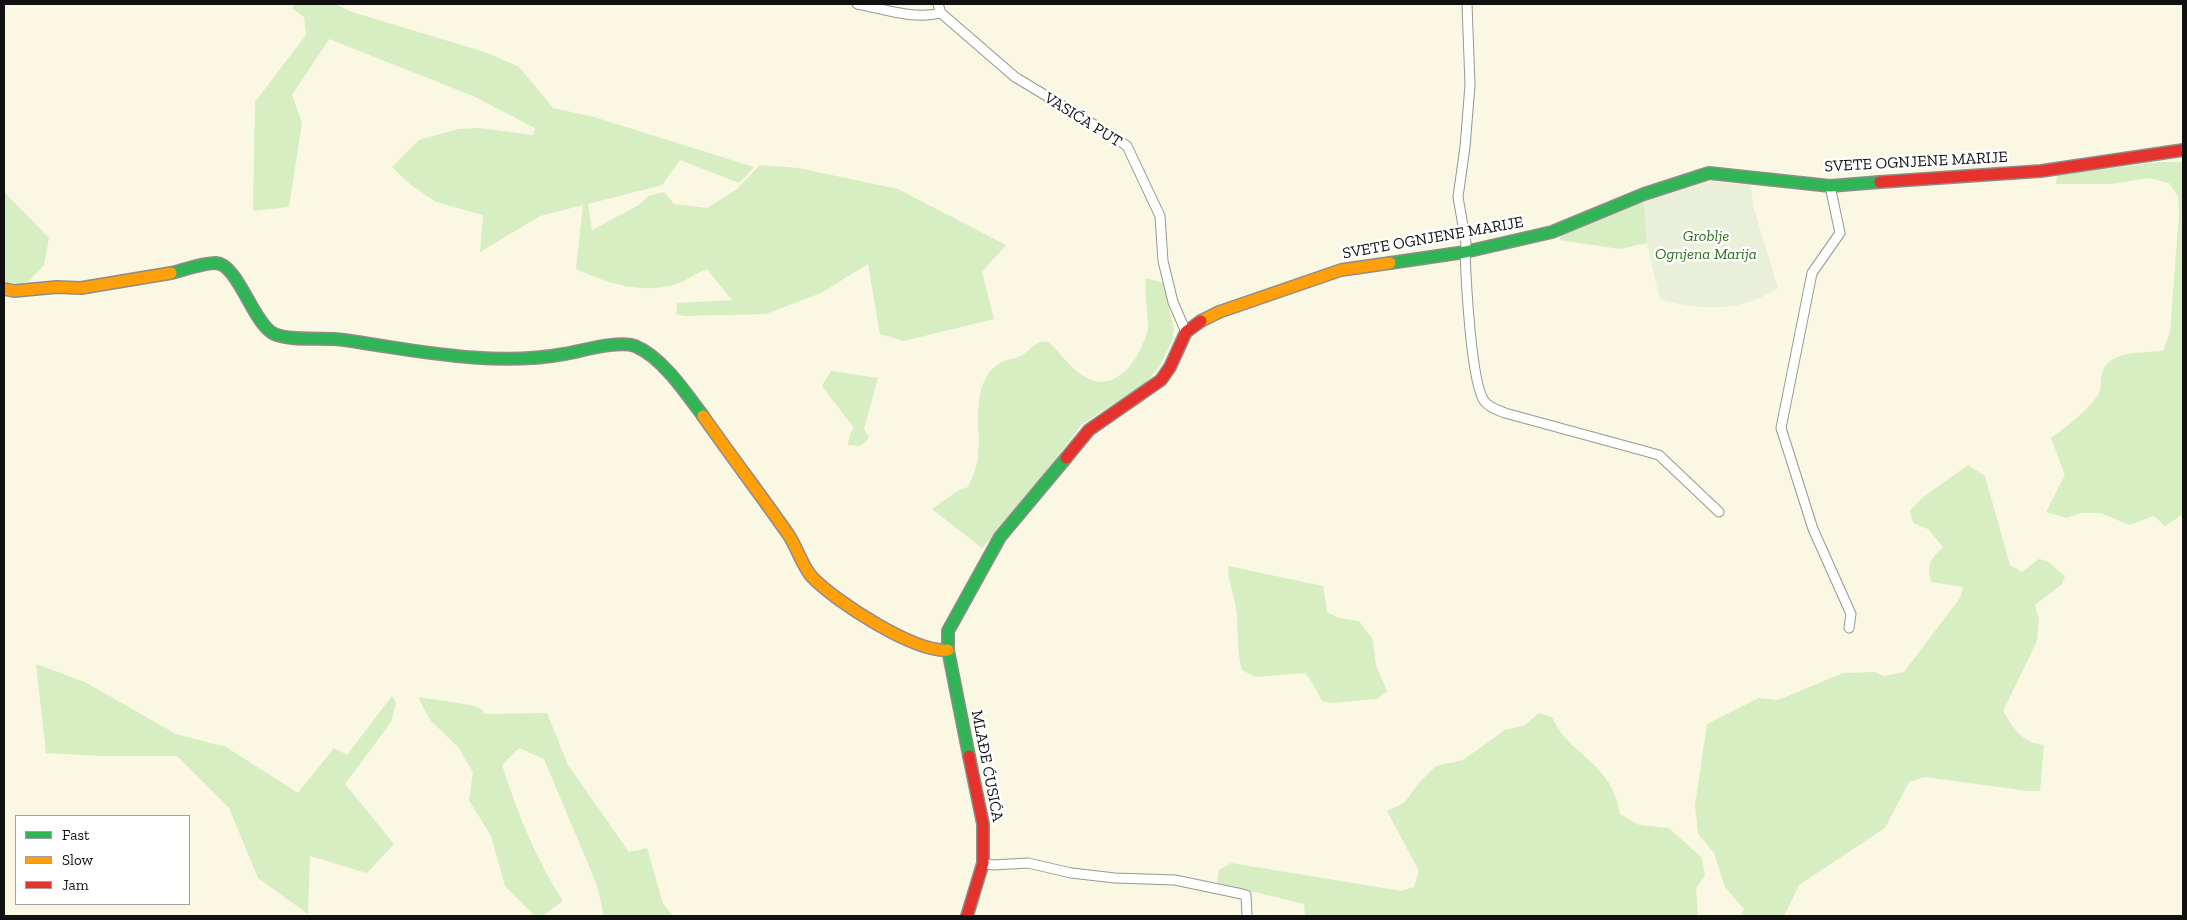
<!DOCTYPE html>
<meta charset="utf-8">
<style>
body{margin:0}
#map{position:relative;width:2187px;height:920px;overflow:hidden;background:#fcfcf7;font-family:"Zilla Slab",serif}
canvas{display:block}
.frame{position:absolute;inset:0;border:5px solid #111;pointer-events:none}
.legend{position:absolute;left:15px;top:815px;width:175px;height:90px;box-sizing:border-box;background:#fff;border:1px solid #a0a0a0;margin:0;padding:6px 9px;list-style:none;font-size:15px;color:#111}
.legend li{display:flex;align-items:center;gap:10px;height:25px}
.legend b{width:25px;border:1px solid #a0a0a0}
</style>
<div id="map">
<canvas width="2187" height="920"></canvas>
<div class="frame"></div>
<ul class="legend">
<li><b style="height:6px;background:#30b455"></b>Fast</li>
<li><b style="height:6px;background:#ff9f0a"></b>Slow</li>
<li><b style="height:6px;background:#e5322d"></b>Jam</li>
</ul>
</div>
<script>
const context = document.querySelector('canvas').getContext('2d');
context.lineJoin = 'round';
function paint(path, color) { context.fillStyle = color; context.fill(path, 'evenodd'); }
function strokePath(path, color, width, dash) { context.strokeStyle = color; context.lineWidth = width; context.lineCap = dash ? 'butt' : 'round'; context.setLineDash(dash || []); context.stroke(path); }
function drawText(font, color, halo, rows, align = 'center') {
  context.font = font + ' "Zilla Slab",serif'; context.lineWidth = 5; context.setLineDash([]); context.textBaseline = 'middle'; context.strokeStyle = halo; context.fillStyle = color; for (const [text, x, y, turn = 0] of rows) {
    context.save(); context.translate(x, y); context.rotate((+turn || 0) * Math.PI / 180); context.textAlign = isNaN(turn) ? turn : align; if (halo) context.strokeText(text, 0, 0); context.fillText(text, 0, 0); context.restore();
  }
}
paint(new Path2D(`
 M4,4H2183V916H4ZM16,816H189V904H16Z`), '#faf8e2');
paint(new Path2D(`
 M294,4H335L352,12L488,53L519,67L553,108L594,117L754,167L739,183L680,160L662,185L588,204L592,230L639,205L648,196L664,192L674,204L707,208L737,189L760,165L798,168L898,189L1006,245L982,272L994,319L904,341L880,334L868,264L821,293L766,314L684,316L676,314L677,303L732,300L707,269C697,273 688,279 679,283C645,296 607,283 576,269L583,205L540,216L480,252L483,215L436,202L411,185L392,167L419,140L458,129L479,128L533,135L535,128L473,96L329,39L292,95L302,123L289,207L253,211L255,102L306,35L304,17L292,8Z
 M2160,162H2183V514L2165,526L2154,516L2130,525L2100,513H2081L2067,518L2046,512L2065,475L2051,438C2063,430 2094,405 2099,393C2102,386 2100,377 2103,370C2112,350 2145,353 2163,351L2170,332L2179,214L2178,196L2169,183L2149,178L2111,184H2056L2057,175Z
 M4,192L49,238L44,265L28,282L9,284L4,282Z
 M1644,202L1647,243L1620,249L1559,240L1562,235L1616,212Z
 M1146,278L1163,283L1174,329L1172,341L1159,367L1145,383L1081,425L1014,514L982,548L932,509L959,490L968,487C972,478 977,467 978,458C982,427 968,381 1002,362C1008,359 1015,359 1021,356C1032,350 1035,339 1049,342C1060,353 1070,367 1082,375C1108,393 1129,372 1140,350C1143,344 1147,335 1148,328C1148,311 1144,295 1146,278Z
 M831,371L878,378L864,429L869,438L861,446L848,445L850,434L854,428L822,386Z
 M1968,465L1985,476L2010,565L2022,572L2039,559L2047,561L2065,576L2062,584L2035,605L2039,620L2037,641L2003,711C2015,730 2021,742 2044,745L2040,791H2028L1925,777L1909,782L1885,828L1799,885L1784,916H1741L1744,909L1725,887L1714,853L1698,834L1695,805L1707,724L1759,698L1778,700L1843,673L1875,672L1884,676L1904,672L1960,598L1963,587L1931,582C1927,563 1930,560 1943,547L1928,529L1913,523L1910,511L1922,498Z
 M1228,566L1323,586L1327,612L1339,618L1359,621L1373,640L1376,665L1387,691L1377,699L1332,703L1322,701L1312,682L1305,673L1255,677L1242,670C1237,652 1238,635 1237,616C1236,599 1228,583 1228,566Z
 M36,664L85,682L176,734L226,747L298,793L334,748L347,755L392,696L396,703L391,722L345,784L394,844L367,873L310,856L308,914L258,878L229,808L177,756H103L46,753Z
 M418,697L470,705L482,709L484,714L547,713L568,765L629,852L647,848L663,904L673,916H604L597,885L544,759L519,748L502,765C517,812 536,860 563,901L542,916H535L505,886L491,836L469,800L473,772L458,747L430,720Z
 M1539,713L1552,717C1564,745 1585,752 1603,775C1613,787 1617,799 1620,814L1639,825L1669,828L1702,858L1705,876L1696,888L1698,916H1305L1304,904L1217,883L1219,870L1231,863L1401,891L1414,887L1419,871L1387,811L1404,803L1418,784L1436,766L1463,760L1505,730L1525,725Z`), '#d7edc2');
paint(new Path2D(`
 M1707,181L1751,185L1753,206L1778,288C1739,313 1704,310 1660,300L1647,243L1644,202L1686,184Z`), '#e9efd9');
const street = new Path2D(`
 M857,4C884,9 914,20 941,13
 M938,4L941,13L1015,77L1113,136L1127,146L1160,216L1163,261L1173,302L1186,332
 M1467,4L1470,85L1465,147L1458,197L1466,243L1465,252C1466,278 1471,386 1485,402C1490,408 1498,410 1505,413L1659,455L1719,512
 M1830,186L1840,233L1812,273L1781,428L1813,529L1851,614L1849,628
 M983,863L993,865L1028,863L1071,873L1115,878L1175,880L1242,894L1246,895L1247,916`);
const fast = new Path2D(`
 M1390,263L1465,252L1552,232L1644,194L1709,173L1830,186L1880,182
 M171,273C185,270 201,263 216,263C237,264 252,319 271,332C282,341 319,338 334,339C350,340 367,344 383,346C441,355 505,365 564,354C582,351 618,340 635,346C662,357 686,393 703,416
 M969,756L948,650V631L1000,537L1066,458`);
const slow = new Path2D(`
 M4,289L14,291L57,287L81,288L171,273
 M1201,321L1219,312L1341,270L1390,263
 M703,416C731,456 760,494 788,534C797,547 802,566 812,577C836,602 915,653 948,650`);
const jam = new Path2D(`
 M1880,182L2041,171L2183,150
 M1066,458L1089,430L1161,380L1170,367L1186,332L1201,321
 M967,916L983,863V824L969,756`);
strokePath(street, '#979795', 11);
strokePath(fast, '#8d8d8b', 14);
strokePath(slow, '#8d8d8b', 14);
strokePath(jam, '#8d8d8b', 14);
strokePath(street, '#fffffe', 9);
strokePath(fast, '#30b455', 11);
strokePath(slow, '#ff9f0a', 11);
strokePath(jam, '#e5322d', 11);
drawText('16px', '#111', '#fff', [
 ["VASIĆA PUT",1083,120,32],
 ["SVETE OGNJENE MARIJE",1916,162,-3],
 ["SVETE OGNJENE MARIJE",1433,238,-10],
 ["MLAĐE ĆUSIĆA",987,766,79]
]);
drawText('italic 16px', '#2b7019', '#fff', [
 ["Groblje",1706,236],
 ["Ognjena Marija",1706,254]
]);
</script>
